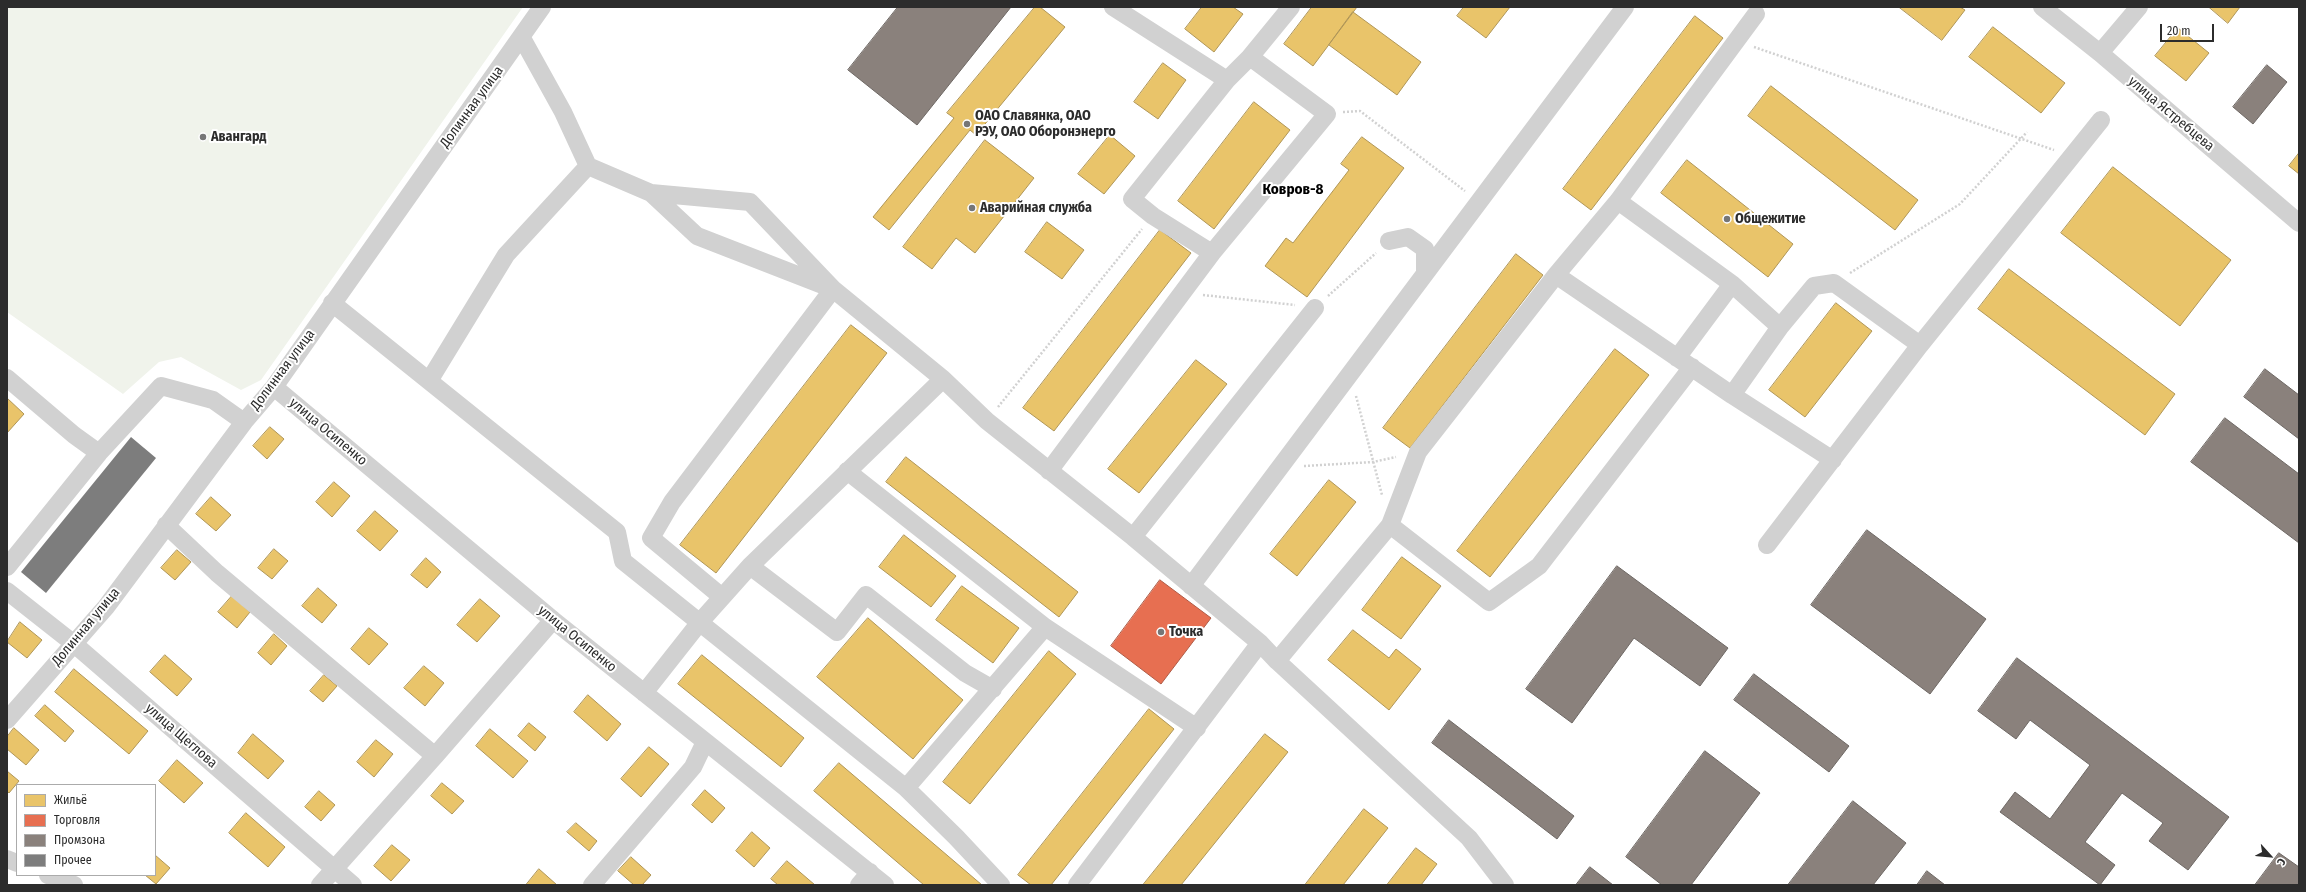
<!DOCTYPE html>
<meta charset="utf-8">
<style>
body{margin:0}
#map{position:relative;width:2306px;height:892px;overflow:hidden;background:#fff;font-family:"Fira Sans Condensed",sans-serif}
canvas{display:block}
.frame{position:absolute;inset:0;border:8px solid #2c2c2c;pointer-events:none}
.legend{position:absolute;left:16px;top:784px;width:140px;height:92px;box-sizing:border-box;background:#fff;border:1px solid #ababab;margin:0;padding:5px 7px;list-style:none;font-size:12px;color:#2c2c2c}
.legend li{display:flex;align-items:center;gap:8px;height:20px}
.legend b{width:20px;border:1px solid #ababab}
.north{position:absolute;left:2250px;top:836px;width:40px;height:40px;-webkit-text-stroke:3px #fff;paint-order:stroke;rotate:117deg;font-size:11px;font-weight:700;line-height:16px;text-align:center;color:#2c2c2c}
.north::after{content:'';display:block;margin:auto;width:14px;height:18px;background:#2c2c2c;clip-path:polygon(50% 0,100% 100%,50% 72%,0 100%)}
.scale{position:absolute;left:2160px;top:24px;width:54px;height:18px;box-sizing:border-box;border:2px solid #2c2c2c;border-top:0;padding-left:5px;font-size:12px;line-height:14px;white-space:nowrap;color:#2c2c2c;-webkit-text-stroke:3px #fff;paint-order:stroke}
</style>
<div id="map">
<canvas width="2306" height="892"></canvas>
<div class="frame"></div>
<ul class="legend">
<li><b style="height:11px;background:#e9c46a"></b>Жильё</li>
<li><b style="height:11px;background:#e76f51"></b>Торговля</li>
<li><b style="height:11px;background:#8a817c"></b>Промзона</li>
<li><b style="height:11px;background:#7d7d7d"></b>Прочее</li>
</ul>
<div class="north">С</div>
<div class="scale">20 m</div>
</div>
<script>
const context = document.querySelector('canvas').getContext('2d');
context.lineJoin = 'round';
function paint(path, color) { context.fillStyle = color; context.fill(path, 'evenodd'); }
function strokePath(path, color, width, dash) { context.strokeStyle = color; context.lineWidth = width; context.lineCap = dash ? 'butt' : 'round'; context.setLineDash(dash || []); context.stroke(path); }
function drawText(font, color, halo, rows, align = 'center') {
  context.font = font + ' "Fira Sans Condensed",sans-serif'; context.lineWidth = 4; context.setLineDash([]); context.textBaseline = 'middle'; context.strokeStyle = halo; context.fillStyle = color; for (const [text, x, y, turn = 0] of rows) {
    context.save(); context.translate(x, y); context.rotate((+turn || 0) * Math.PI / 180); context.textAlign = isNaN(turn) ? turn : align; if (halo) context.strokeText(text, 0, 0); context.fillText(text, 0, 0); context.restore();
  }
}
paint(new Path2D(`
 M7,7H523L261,380L241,390L181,357L159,362L123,394L7,312Z`), '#f0f3eb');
const homes = new Path2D(`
 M1035,7H1040L1065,27L976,135L970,130L889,230L873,217L954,118L947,113Z
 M1202,7H1233L1243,14L1214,52L1185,29Z
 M1312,7H1357L1313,66L1284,44Z
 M1464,7H1510L1486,38L1457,16Z
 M1899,7H1960L1965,10L1942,40Z
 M2209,7H2240L2228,23Z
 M1353,12L1421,62L1397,95L1329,45Z
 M1695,16L1723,38L1591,210L1563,189Z
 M1993,27L2065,83L2041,113L1969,57Z
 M2178,28L2209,53L2186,81L2155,56Z
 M1163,63L1186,80L1158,119L1134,102Z
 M1771,86L1918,200L1895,230L1748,116Z
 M1254,102L1290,130L1214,229L1178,201Z
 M1110,135L1135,156L1104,194L1078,174Z
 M1362,137L1404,168L1307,297L1265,266L1286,238L1293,243L1349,170L1341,164Z
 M985,140L1034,178L975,253L956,238L932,269L903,247Z
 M2299,153V174L2289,166Z
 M1687,160L1793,244L1768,277L1661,193Z
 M2113,167L2231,260L2180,326L2061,233Z
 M1047,222L1084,250L1062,279L1025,252Z
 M1160,230L1191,253L1054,431L1023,408Z
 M1516,254L1543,275L1410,448L1383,428Z
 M2009,269L2175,394L2145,435L1978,309Z
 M1836,303L1872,331L1805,417L1769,390Z
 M851,325L887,353L716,573L680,545Z
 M1615,349L1649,375L1490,577L1457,551Z
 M1196,360L1227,384L1139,493L1108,469Z
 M7,398L24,414L7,433Z
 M270,427L284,439L267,459L253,446Z
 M906,457L1078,592L1059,617L886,482Z
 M1329,480L1356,502L1297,576L1270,554Z
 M334,482L350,496L332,517L316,502Z
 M211,497L231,515L216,531L196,514Z
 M375,511L398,531L380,551L357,531Z
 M904,535L956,576L931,607L879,567Z
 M274,549L288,561L272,579L258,568Z
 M177,550L191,562L175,580L161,568Z
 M1402,557L1441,586L1401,639L1362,610Z
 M426,558L441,572L427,588L411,575Z
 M962,586L1019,628L993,663L936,620Z
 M318,588L337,605L322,623L302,606Z
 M232,596L250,612L237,628L218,612Z
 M480,599L500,616L477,642L457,625Z
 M868,618L963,700L913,759L817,677Z
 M20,622L42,640L27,658L7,642Z
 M369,628L388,644L369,665L351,649Z
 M1353,630L1389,658L1396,649L1421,669L1389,710L1328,660Z
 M274,634L287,646L271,665L258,653Z
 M1049,651L1076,674L970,804L943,782Z
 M165,655L192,679L177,696L150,672Z
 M702,655L804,738L781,767L678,684Z
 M424,666L444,683L425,706L404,688Z
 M74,669L148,731L129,754L55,692Z
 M324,675L337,686L323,702L310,691Z
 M588,695L621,724L607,741L574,712Z
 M45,705L74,731L65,742L35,716Z
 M1149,709L1174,729L1051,885H1031L1018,875Z
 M529,723L546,737L535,751L518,736Z
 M14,728L39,750L26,765L7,749V737Z
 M490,729L528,761L513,778L476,746Z
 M253,734L284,761L268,779L238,753Z
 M1265,734L1288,752L1181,885H1143Z
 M376,740L393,754L374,777L357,762Z
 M649,747L669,764L641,797L621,779Z
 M177,760L203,783L184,803L159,781Z
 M839,763L982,885H924L814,791Z
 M7,771L19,781L9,793L7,791Z
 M442,783L464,801L452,814L431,796Z
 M705,790L725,808L712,823L692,805Z
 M319,791L335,805L321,821L305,807Z
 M1364,809L1388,828L1343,885H1305Z
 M246,813L285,847L268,867L229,833Z
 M576,823L597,841L589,851L567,832Z
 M752,832L770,848L754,867L736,851Z
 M392,845L410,860L391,881L374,866Z
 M1416,848L1437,864L1421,885H1387Z
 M155,855L170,868L156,884L145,875H155Z
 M631,857L651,875L642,885H634L618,871Z
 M787,861L815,885H778L771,879Z
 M539,869L557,885H526Z`);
paint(homes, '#e9c46a');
strokePath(homes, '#b09657', 1);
const shops = new Path2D(`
 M1160,580L1211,618L1161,684L1111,646Z`);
paint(shops, '#e76f51');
strokePath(shops, '#af5b46', 1);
const industry = new Path2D(`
 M898,7H1011L917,125L848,70Z
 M2267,65L2287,82L2253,124L2233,107Z
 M2265,369L2299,395V439L2244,397Z
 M2225,418L2299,474V543L2191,462Z
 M1867,530L1986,619L1930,694L1811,605Z
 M1617,566L1728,648L1700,686L1634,638L1572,723L1526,689Z
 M2017,658L2229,817L2188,870L2149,841L2163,823L2122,793L2085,842L2115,865L2100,885L2000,812L2015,792L2050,819L2090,765L2030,720L2016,739L1978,711Z
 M1754,674L1849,746L1829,772L1734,700Z
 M1449,720L1574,816L1557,839L1432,743Z
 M1705,751L1760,793L1691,885H1662L1626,857Z
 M1853,801L1906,843L1873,885H1788Z
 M2279,853L2299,867V885H2255Z
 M1590,867L1613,885H1576Z
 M1927,871L1945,885H1917Z`);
paint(industry, '#8a817c');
strokePath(industry, '#6e6864', 1);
paint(new Path2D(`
 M131,437L156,458L46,593L21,572Z`), '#7d7d7d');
strokePath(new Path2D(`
 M1754,47L2054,150
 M1343,112L1360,111L1465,191
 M1850,273L1960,204L2027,132
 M1203,295L1295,305
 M1328,296L1376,253
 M1356,396L1382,495
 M998,407L1142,229
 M1304,466L1373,462L1396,457`), '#d1d1d1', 2.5, [2, 2]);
strokePath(new Path2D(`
 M1113,7L1227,80
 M2042,7L2100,53L2299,223
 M522,38L563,112L588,166L651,193L750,202L833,289
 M2100,53L2139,7
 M1250,57L1291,7
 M651,193L697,236L828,287
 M1618,201L1732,284L1780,327
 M1389,241L1408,237L1425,249V273
 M1556,275L1732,395
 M332,303L617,532L623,561L906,788L956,837L1001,885
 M1677,358L1732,284
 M7,378L74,435L99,453
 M429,381L506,255L588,166
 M274,387L553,620L885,885
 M1833,460L1732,395L1780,327L1814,286L1834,283L1920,345
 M847,471L1045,627L1197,728
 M1049,471L1212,253L1153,216L1132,199L1227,80L1250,57L1327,114L1212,253
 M166,525L217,573L435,756L320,885
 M1390,525L1489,602L1539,566L1692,367
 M1133,537L1315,308
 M1767,545L1920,345L2101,120
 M750,566L837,632L866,595L965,673L993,689
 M7,567L99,453L161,386L213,400L244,422
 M1191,586L1625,7
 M7,591L73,643L353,885
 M722,597L651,538L672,502L833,289L943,379
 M1277,661L1390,525L1418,452L1556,275L1618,201L1756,14
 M644,693L700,622L750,566L943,379L987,421L1133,537L1260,643L1277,661L1469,838L1505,885
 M7,720L106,607L244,422L274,387L542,7
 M435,756L553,620
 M906,788L1045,627
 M7,859L17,863
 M48,875L74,885
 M592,885L693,767L705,742
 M859,885L870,872
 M1077,885L1260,643`), '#d1d1d1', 18);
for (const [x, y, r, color] of [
 [967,124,4,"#767676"],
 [203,137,4,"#767676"],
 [972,208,4,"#767676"],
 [1727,219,4,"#767676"],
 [1161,632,4,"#767676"]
]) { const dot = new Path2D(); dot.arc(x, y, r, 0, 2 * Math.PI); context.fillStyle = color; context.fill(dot); strokePath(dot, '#fff', 1.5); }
drawText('14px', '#2c2c2c', '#fff', [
 ["Долинная улица",472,107,-54],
 ["улица Ястребцева",2171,114,40],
 ["Долинная улица",283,370,-53],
 ["улица Осипенко",328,432,40],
 ["Долинная улица",86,627,-50],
 ["улица Осипенко",577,639,39],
 ["улица Щеглова",181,736,41]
]);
drawText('bold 14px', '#2c2c2c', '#fff', [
 ["ОАО Славянка, ОАО",975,116],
 ["РЭУ, ОАО Оборонэнерго",975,132],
 ["Авангард",211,137],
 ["Аварийная служба",980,208],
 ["Общежитие",1735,219],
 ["Точка",1169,632]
], 'left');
drawText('bold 15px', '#000', '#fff', [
 ["Ковров-8",1293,190]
]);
</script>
